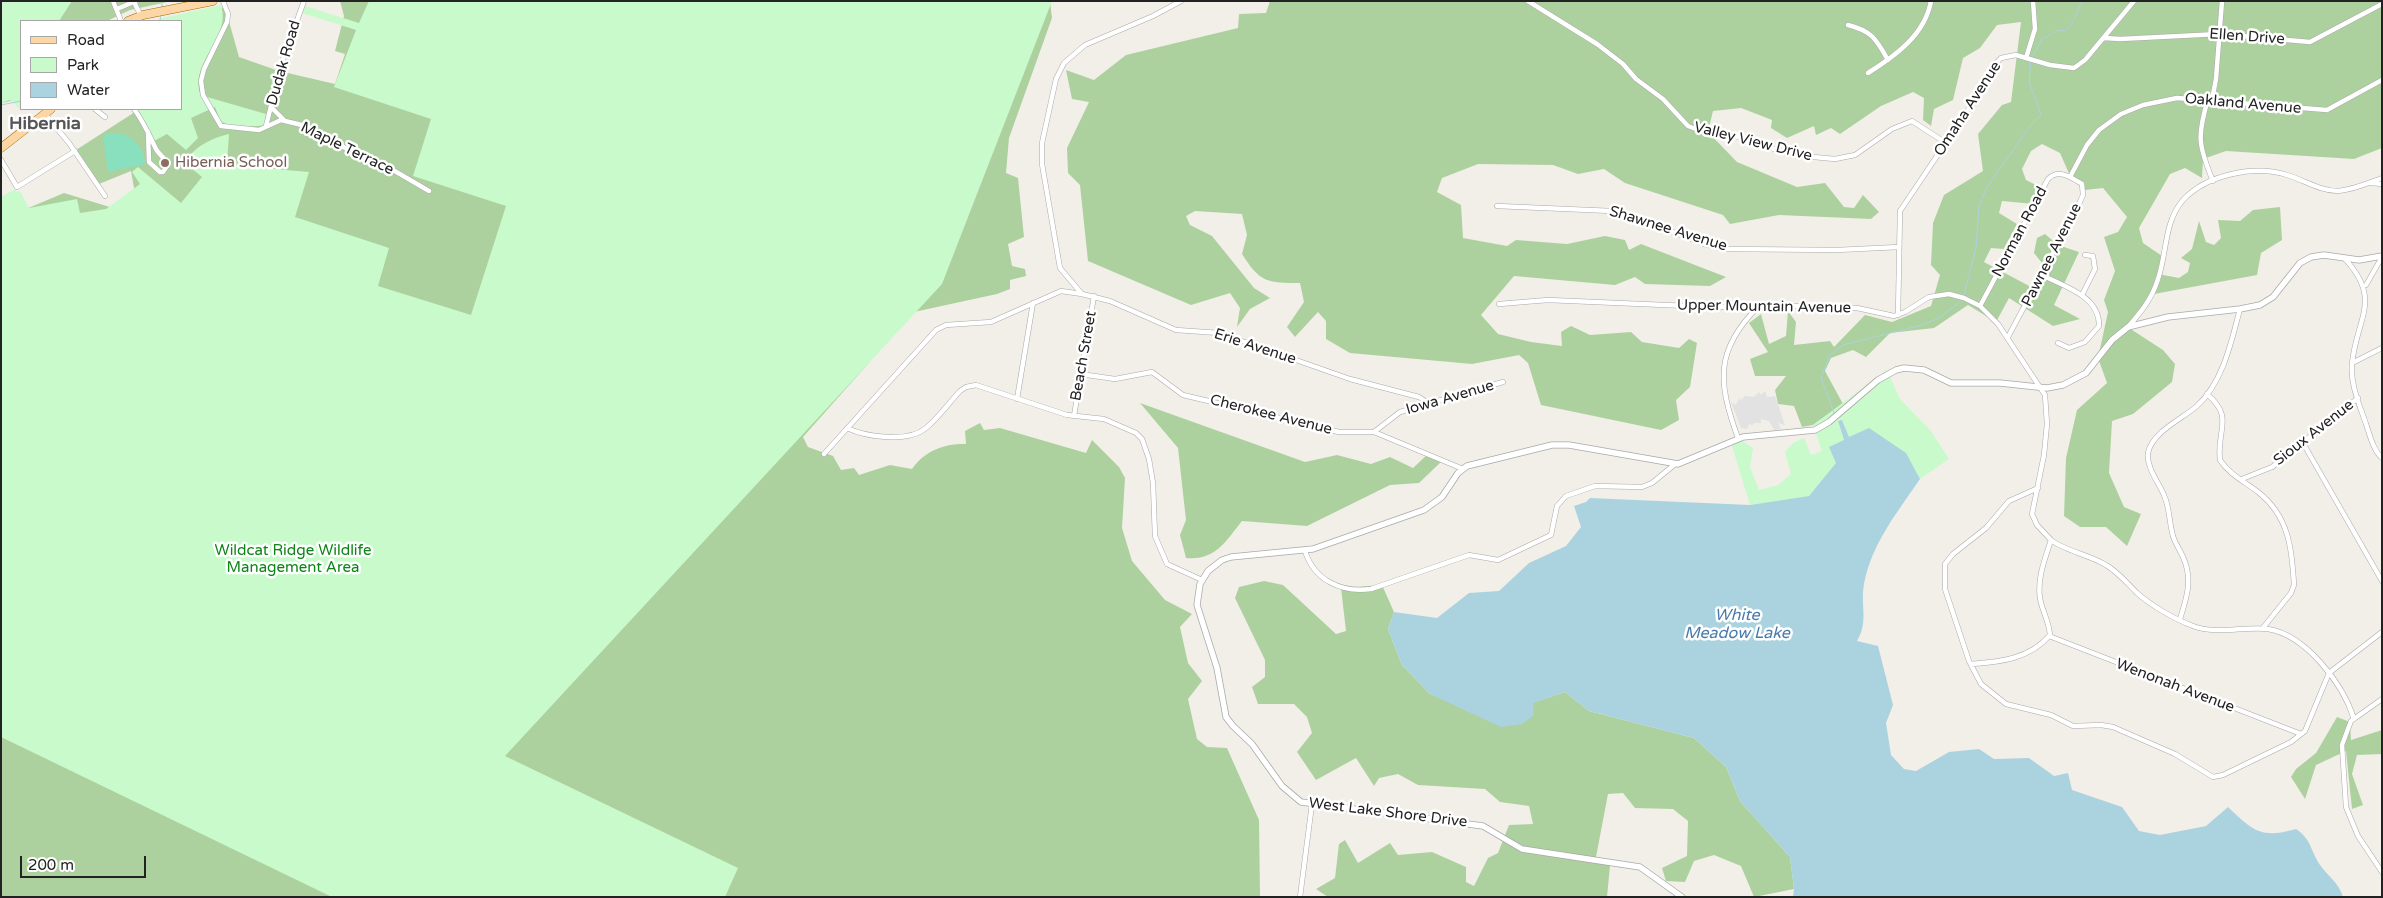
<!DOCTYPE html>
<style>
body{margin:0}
#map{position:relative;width:2383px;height:898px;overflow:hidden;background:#f2efe9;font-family:"Varela Round",sans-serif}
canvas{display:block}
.frame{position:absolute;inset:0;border:2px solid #222;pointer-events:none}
.legend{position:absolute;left:20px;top:20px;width:162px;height:90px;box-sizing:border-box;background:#fff;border:1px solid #a7a7a7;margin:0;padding:6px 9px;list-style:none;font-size:15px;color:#222}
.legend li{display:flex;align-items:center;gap:10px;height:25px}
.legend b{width:25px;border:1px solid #a7a7a7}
.scale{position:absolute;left:20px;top:856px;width:126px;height:22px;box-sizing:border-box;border:2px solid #222;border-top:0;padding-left:6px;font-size:15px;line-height:18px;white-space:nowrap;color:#222;-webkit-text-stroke:4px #fff;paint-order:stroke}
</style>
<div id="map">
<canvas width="2383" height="898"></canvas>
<div class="frame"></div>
<ul class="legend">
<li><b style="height:6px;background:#fcd6a4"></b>Road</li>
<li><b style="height:14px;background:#c8facc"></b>Park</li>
<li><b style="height:14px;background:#aad3df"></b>Water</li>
</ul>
<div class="scale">200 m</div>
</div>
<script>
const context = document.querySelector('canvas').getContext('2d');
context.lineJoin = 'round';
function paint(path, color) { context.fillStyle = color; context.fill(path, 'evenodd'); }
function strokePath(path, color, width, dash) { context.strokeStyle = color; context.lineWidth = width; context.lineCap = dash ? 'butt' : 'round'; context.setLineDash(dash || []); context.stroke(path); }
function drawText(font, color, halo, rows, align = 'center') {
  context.font = font + ' "Varela Round",sans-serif'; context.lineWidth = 5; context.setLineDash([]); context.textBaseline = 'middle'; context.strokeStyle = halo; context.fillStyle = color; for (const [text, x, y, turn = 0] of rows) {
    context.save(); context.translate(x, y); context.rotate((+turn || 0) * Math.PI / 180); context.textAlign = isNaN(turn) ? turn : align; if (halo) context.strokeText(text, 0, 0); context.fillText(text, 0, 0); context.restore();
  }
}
paint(new Path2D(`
 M1,1H172L130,10L107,21H21V64L16,100L1,103Z
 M340,1H1050L1052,18L1009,138L1006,173L1018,178L1024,237L1008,244L1012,266L1025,269L1026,276L1010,280V289L997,294L914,312L803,437L808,447L833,456L841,470L854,468L859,475L890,465L912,469C924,451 945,443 966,444L965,431L980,423L984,430L1000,428L1086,453L1092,440L1119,467L1125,478L1122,528L1132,561L1165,600L1192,614L1180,627L1188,663L1202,681L1188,699L1197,739L1207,747L1227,748L1259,820L1260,897H1V200L26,209L64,193L113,208L135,194L131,171L99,184L76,150L138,110L181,109V21L225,7L239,57L279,71L335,84L345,54L335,51L344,16Z
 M1270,1H2382V148L2354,159L2226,151L2203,159L2202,178L2185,168L2170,174L2139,228L2143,243L2162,256L2158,274L2179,278L2188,272L2190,263L2181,258L2192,249L2199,221L2206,242L2214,245L2221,238L2218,220L2240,221L2253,210L2280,207L2282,240L2261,253L2257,275L2154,294L2126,326L2163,350L2175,364L2172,382L2133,414L2112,421L2109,473L2124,507L2141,514L2127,546L2106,527H2080L2064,516L2066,458L2077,410L2107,383L2098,358L2108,312L2104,300L2115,271L2104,237L2118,232L2127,217L2103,188L2085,190L2071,178L2060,153L2042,144L2031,151L2022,169L2026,180L2042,188L2034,204L2002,201L1999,213L2017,224L2004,249L1991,248L1984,262L2033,288L2046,268L2034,253L2037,238L2045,234L2058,245L2079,252L2054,305L2080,319L2053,326L2009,298L1996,322L1968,305L1934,328L1890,333L1866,357L1853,350L1831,358L1825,371L1843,404L1813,425L1802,427L1794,406L1778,404L1775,390L1786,376H1755L1750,359L1768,352L1749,323L1761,314L1769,344L1786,336L1788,311L1796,322L1794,345L1830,341L1834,347L1865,315L1892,322L1931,306L1940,275L1931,265L1933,223L1944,195L1983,171L1978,134L2002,105L2011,102L2021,22L1997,25L1980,48L1963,58L1953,100L1934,109L1931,126L1923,120L1924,98L1913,92L1881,106L1840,134L1831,128L1816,135L1814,126L1787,138L1771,128L1772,120L1741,108L1713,111L1708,132L1737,162L1797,187L1825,183L1844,207L1854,208L1863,195L1879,212L1871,219L1779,215L1730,224L1723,215L1625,183L1604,169L1578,174L1553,165L1478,164L1442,178L1437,192L1461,205L1463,238L1507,246L1516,240L1567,244L1605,236L1625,240L1629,250L1641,244L1726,277L1710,286L1645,284L1635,277L1615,285L1514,276L1481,315L1498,334L1531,342L1562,346L1561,332L1571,326L1590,335L1631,332L1642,342L1679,348L1689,339L1697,343L1690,387L1676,400L1679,420L1661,430L1541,405L1528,363L1519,355L1472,364L1350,353L1326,339V321L1318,312L1295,337L1287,327L1304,302L1300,283C1268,283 1260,283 1242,254L1247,235L1242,214L1195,211L1186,216L1190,225L1212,236L1254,288L1270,298L1250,309L1237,327L1240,308L1230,293L1191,305L1088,261L1080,185L1068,173L1067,148L1089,102L1072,99L1066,70L1094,80L1126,55L1238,28L1239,14L1266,13Z
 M1140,403L1305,462L1337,455L1371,464L1390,457L1413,468L1429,453L1443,460L1419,483L1390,485L1307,526L1242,521C1226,541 1215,561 1186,558L1180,535L1186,520L1178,448Z
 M1264,581L1283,585L1336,634L1346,631L1341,588L1382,585L1394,612L1388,629L1402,665L1430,694L1532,703L1565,692L1589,711L1694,738L1726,767L1740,801L1790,857L1794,889L1754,897L1741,866L1714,855L1694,861L1685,882L1666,881L1662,868L1687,856L1688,821L1673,809L1635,808L1623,793L1608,794L1596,857L1610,866L1607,897H1328L1316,889L1335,878L1339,844L1345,840L1358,863L1390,843L1398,855L1432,852L1466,867V882L1474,886L1488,858L1498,853L1509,825L1533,824L1529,806L1500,802L1485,789L1418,785L1398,774L1379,778L1374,786L1356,758L1316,780L1297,752L1312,733L1307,717L1294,704H1258L1252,687L1265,677V660L1235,598L1239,587Z
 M2337,717L2350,722L2351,740L2382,730V754L2357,755L2352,774L2363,805L2352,809L2346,751L2316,765L2305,799L2291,777L2296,769L2316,753Z`), '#add19e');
paint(new Path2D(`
 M1,1H72L59,21H21V110L10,100L1,103Z
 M369,1H1052L942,284L505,756L738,868L725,897H332L1,737V197L15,189L17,192L20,191L29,208L77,199L80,213L106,209L140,184L132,172L138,167L181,203L202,177L185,163C193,147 212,138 229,134L227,165L309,172L295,217L389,248L378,286L471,315L506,206L413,176L431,119L334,87L356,30L302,13L305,6L359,23Z
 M221,5C232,40 186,64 202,98L207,97L266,114L264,125C258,127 227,127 222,122C219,119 217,111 215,107L191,118L198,138L186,150L167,134L154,141L136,109H181V21H157L158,19Z
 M1887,370L1900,399L1931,431L1949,459L1920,479L1905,453L1849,437L1842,420L1838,422L1844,440L1836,463L1809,496L1750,505L1731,443L1741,440L1753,448L1750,467L1759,490L1778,485L1791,474L1785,452L1793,443L1804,438L1811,455L1822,451L1813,425Z`), '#c8facc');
paint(new Path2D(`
 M110,133C130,132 144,145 145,164L108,172L103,135Z`), '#88e0be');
paint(new Path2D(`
 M1765,391L1767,397L1775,396L1785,425L1778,423L1781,429L1774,430L1769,421L1761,419V423H1754L1752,426L1750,423L1747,429L1741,428L1731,402L1736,405L1739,398L1741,400L1745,396L1754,397L1759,392L1761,395Z`), '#e2e2e2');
paint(new Path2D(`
 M1842,420L1849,437L1869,428L1906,453L1920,479C1897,513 1872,543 1864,584C1860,605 1869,621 1857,641L1878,646L1893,705L1886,723L1891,755L1904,769L1916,771L1949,752L1979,749L1994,759L2029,758L2054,776L2068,773L2072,790L2122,807L2139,831L2160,835L2206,826L2228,807C2253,831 2261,839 2296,829C2312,840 2310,850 2320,865C2328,876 2339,883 2343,897H1793L1794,889L1790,857L1740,801L1726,767L1694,738L1589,711L1565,692L1533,703L1534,715L1522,724L1501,727L1430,694L1402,665L1388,629L1394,612L1437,618L1469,593L1499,591L1529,563L1566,546L1581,527L1574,506L1586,502L1590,498L1750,505L1809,496L1836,463L1829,447L1844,440L1838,421Z`), '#aad3df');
strokePath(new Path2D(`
 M162,7V1
 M160,21L161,15
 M2032,58L2042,39L2059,30L2064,31C2077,21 2075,13 2083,1
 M1,105L21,101
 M1964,295L1976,248L1979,206L1987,187L2030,126L2041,115L2029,82L2031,61
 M1834,413L1821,378L1830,355L1843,345L1922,325L1939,318L1960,302`), '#aad3df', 1);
const minor = new Path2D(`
 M113,1L121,21
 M223,1L228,14L227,22L204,69L201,81L203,95L221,126L259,130L281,120L306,126L356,154L381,163L429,191
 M1528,1L1597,44L1623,64L1636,79L1663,99L1688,126L1701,131L1735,136L1792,155L1835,159L1855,155L1892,129L1912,121L1946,143
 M134,2L141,16
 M117,9L136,1
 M1848,25C1872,31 1876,39 1888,60
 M2104,38L2120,39L2219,34L2310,42L2382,4
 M2026,58L2035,29L2033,1
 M1868,73C1895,56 1925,35 1931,1
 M2208,99C2197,136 2198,145 2213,181
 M2212,100L2216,79L2222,1
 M271,107L284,120
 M95,109L105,117
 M134,109C143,121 149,134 155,147C158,154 164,158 169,163L163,172H160L149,162L148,132
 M45,114L69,143L105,196
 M266,126L282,62L304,1
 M1,160L17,187L75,151
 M2070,177L2087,145L2099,130L2121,114L2143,105L2177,98L2327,110L2382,80
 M2372,183L2382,184
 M1497,206L1612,211L1626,214L1704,244L1725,249L1837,250L1899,247
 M2345,259C2383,300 2356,319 2352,364C2350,384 2360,406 2366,424C2370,435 2373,450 2382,458
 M2042,275C2065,287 2100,296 2099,326L2085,342L2069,348L2058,343
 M2366,285L2382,257
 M1082,294L1060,268L1042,164V143L1056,79L1064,63L1085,45L1153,16L1181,1
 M2082,295L2095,269L2093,256L2085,255
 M1499,304L1548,300L1711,307L1827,306L1857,308L1894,316L1905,312L1929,297L1949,294L1964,298L1980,306L1998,324L2045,395L2047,424L2044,455L2032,514L2037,525L2051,540C2045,559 2037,578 2040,598C2042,611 2049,621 2050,635C2030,659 2000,662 1971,664
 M1980,306L2048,179C2059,168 2072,178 2082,184L2083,195L2079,204L2008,337
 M1898,315L1900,211L1974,101L1995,64L2001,58L2016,55L2050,65L2074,68L2085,60L2134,1
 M2128,327C2141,312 2152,299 2158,279C2167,253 2164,222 2183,200C2207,174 2255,165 2287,175C2304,180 2320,191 2338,191C2353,190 2368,183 2382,178
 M2352,363L2382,348
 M1080,374L1115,379L1152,372L1183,395L1339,432H1374L1463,469
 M2207,394C2235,418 2216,430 2220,460C2229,474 2245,482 2258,492C2289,516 2292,549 2294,585L2291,593L2262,629
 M1017,399L1033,303
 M1074,416L1094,296
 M847,428C866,437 908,443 926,428C938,418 949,403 960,391L966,387L976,385L1067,415L1104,419L1136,433L1142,439L1149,459L1153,483L1155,536L1167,564L1202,580
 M1374,432L1400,412L1503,382
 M1738,438C1718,383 1714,350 1759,306
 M2303,443L2382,581
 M824,454L936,330L946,325L991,322L1061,291L1082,294L1110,301L1176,330L1219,333L1350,379L1419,397L1428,403
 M2242,479L2272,467L2358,398
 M2038,488L2009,501L1986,528L1953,554L1945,564V589L1969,661L1981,684L2006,704L2051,715L2073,726L2101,725L2113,727L2175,754L2213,777L2223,775L2291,742L2305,731L2329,673L2382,632
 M2051,540C2063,550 2090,555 2106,565C2118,572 2127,583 2137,593C2152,606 2174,619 2193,626C2216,635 2244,626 2268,629C2306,635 2343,684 2354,719
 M1305,551C1314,580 1341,593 1371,589L1469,555L1498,560L1551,535L1557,506L1566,496L1595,486L1642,487L1652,483L1674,465
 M2180,619C2187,597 2193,579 2183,557C2180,550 2175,543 2173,536C2169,522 2170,509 2164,495C2159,483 2146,467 2148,453C2152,432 2182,419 2197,406C2223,382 2231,343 2240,309
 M2049,636L2301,734
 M2382,699L2351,721L2342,745L2346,807L2358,836L2382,872
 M1300,897L1312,804`);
const tertiary = new Path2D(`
 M1682,897L1640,867L1522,849L1483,826L1301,802L1282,786L1252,744L1233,726L1226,717L1217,668L1197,605L1200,584L1208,571L1222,560L1231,557L1313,549L1424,510L1442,497L1458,473L1467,466L1552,445H1569L1678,464L1743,437L1815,430L1829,422L1878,380L1896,370L1904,368L1924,370L1951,383H2000L2047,388L2063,385L2086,373L2112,340L2128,327L2168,317L2240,309L2260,305L2273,297L2300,263L2311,257L2324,255L2359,260L2382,256`);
const primary = new Path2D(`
 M128,21L143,15L213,1
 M1,148L51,109`);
strokePath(minor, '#a9a9a9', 5.5);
strokePath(tertiary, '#a9a9a9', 7);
strokePath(primary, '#a06b00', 9);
strokePath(minor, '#fff', 4.5);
strokePath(tertiary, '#fff', 5.5);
strokePath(primary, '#fcd6a4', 8);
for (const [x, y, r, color] of [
 [165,163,5,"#8d6e63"]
]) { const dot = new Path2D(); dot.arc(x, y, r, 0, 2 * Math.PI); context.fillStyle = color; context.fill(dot); strokePath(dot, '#fff', 2); }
drawText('15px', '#222', '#fff', [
 ["Ellen Drive",2247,37,4],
 ["Dudak Road",284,63,-74],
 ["Oakland Avenue",2243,104,5],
 ["Omaha Avenue",1968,109,-57],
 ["Valley View Drive",1753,142,14],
 ["Maple Terrace",347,149,26],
 ["Shawnee Avenue",1668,229,17],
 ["Norman Road",2020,232,-62],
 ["Pawnee Avenue",2052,255,-63],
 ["Upper Mountain Avenue",1764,307,1],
 ["Erie Avenue",1255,347,18],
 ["Beach Street",1084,356,-80],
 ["Iowa Avenue",1450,398,-16],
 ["Cherokee Avenue",1271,415,14],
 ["Sioux Avenue",2314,433,-38],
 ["Wenonah Avenue",2175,686,21],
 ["West Lake Shore Drive",1388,813,7]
]);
drawText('15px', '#785e54', '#fff', [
 ["Hibernia School",175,163]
], 'left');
drawText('15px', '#0c8416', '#fff', [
 ["Wildcat Ridge Wildlife",293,551],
 ["Management Area",293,568]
]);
drawText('italic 16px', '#4a7aab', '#fff', [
 ["White",1737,616],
 ["Meadow Lake",1737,634]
]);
drawText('bold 18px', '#555', '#fff', [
 ["Hibernia",45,124]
]);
</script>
